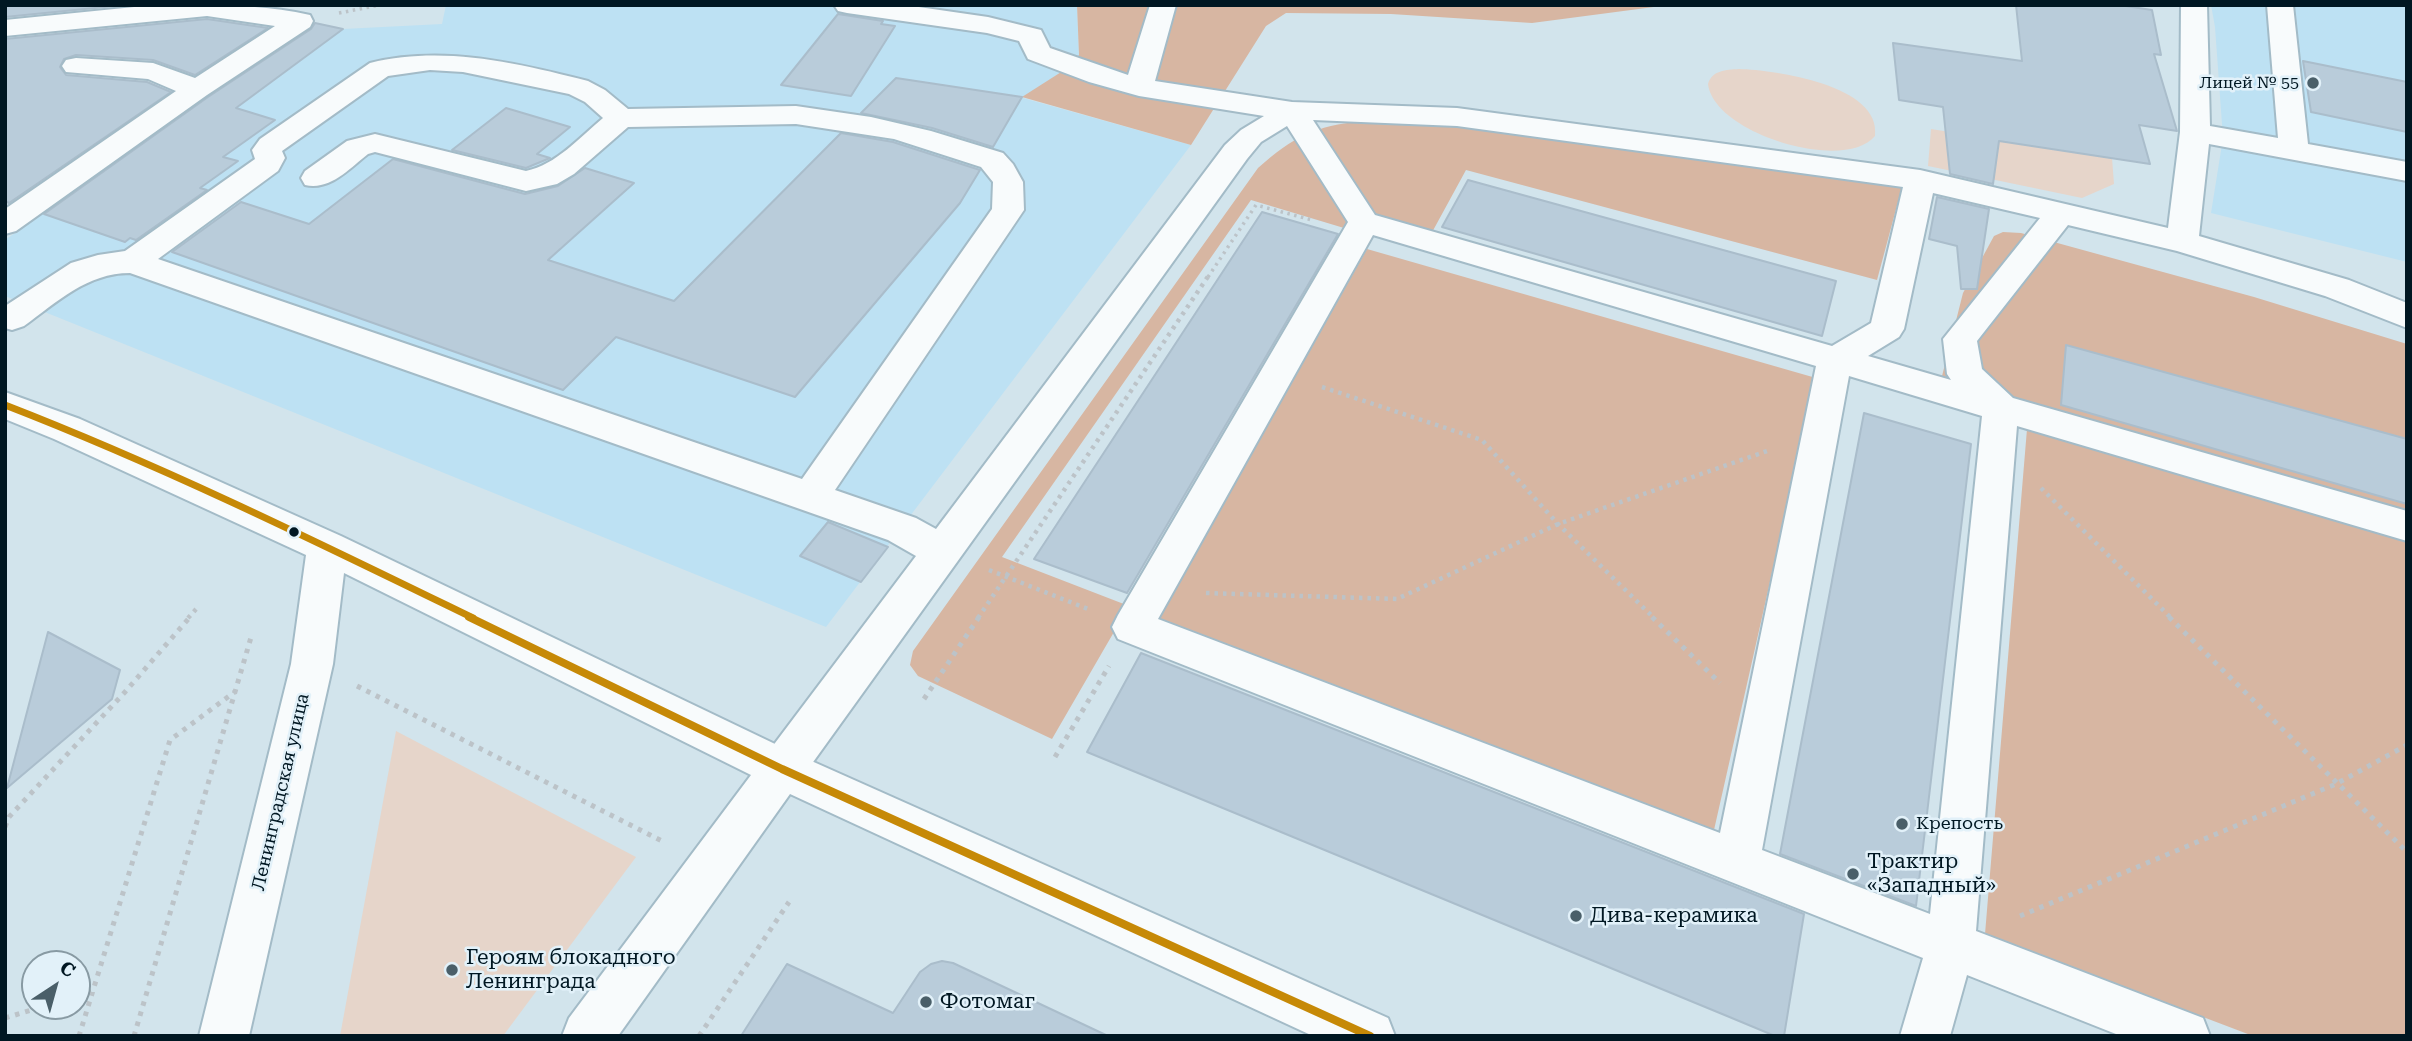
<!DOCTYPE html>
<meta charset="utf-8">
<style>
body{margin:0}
#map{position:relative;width:2412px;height:1041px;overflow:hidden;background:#d2e4ec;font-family:"Roboto Serif",serif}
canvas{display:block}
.frame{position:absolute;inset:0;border:7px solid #001722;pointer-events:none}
.north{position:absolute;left:21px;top:950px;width:70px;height:70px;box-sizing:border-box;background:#e2f1f9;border:2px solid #889aa3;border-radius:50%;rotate:36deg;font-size:19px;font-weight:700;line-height:28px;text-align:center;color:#001722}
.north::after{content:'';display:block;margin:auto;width:24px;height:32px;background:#4a5f69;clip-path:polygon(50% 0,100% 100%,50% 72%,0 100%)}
</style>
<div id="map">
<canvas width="2412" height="1041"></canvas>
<div class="frame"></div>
<div class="north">С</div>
</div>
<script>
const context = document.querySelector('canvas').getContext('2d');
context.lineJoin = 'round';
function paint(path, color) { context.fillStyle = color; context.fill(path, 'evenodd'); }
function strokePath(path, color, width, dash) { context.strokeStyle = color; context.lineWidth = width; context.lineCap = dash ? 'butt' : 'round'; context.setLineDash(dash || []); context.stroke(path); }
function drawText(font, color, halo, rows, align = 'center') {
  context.font = font + ' "Roboto Serif",serif'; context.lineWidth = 5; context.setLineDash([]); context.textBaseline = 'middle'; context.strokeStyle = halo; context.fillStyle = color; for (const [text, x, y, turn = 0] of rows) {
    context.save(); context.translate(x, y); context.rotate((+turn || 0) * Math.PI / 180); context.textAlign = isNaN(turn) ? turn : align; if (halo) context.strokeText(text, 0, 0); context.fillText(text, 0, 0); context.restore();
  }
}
paint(new Path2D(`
 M446,5H1077L1079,55L1069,67L1023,98L1191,145L826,627L5,296V240L211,93L240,100L277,72L283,73L343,29L442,24Z
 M2211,5H2407V262L2211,213L2223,138L2215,27Z`), '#bde1f3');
paint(new Path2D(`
 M1739,69C1775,70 1882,85 1875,136C1845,173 1714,134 1708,84C1712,70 1726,70 1739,69Z
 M1931,129L2112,158L2114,184L2082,198L1928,166Z
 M396,731L636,857L503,1036H340Z`), '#e6d5ca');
paint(new Path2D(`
 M1077,5H1669L1532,23L1391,14L1286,13L1266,26L1191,145L1022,97L1069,67L1079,55Z
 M1362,121L1457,127L1902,187L1877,280L1466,170L1430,236L1353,215L1344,228L1251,200L1002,557L1129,606L1052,739L918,676L910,665L913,651L1258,168C1293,137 1315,126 1362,121Z
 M2003,232L2021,233L2254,297L2407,344V516L1941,380L1963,293L1994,236Z
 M1367,249L1816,378L1714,830L1158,619Z
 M2027,429L2407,537V1036H2253L1985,934Z`), '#d7b6a2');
const building = new Path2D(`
 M5,5H125L5,17Z
 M2016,5H2119L2152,10L2161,55L2154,54L2177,131L2139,125L2150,164L1999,141L1993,184L1950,174L1943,107L1899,100L1893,43L2022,61Z
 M838,14L883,21L881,24L895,26L851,96L781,85Z
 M207,19L268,28L195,75L153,60L76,55L64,59L60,67L66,75L147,82L171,92L9,203L5,201V39Z
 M315,23L343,29L236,108L275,120L223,157L238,161L200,188L207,190L136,240L130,238L125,242L44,214L208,97L311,29Z
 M2303,61L2407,82V132L2311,112Z
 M896,78L1022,97L993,147L932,128L861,113Z
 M506,108L570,127L537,154L550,158L526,168L452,150Z
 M841,133L893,142L980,170L960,203L795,397L616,337L563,390L172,252L241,202L309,224L393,159L525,194L558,186L585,168L634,183L548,260L674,301Z
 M1468,180L1836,281L1822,336L1442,227Z
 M1937,197L1989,209L1977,289H1961L1957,246L1929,239Z
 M1262,212L1338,234L1127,593L1034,559Z
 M2066,345L2407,439V504L2061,405Z
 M1864,413L1971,444L1916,906L1780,854Z
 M828,522L888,547L861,582L800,556Z
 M48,632L120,670L112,699L7,788Z
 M1141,653L1804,914L1784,1036H1775L1727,1016L1087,752Z
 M942,961L953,963L1108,1036H741L787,964L893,1013L920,972L931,964Z`);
paint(building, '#b9ccda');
strokePath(building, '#aabdcb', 2);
const minor = new Path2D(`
 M154,5C206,5 259,3 310,15L313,21L310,27L207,95L16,231L5,234V209L176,91L148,79L66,72L62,66L66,60L76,58L153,63L195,78L275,26L207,16L5,36V20Z
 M834,5H905L988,17L1041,30L1050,48L1128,75L1150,5H1176L1155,81L1292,102L1457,108L1920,170L2168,228L2180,132L2181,5H2207L2210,126L2278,138L2267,5H2293L2308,144L2407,162V181L2209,144L2199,236L2349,280L2407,303V328L2325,296L2177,251L2068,225L1977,341L1982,369L2013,398L2407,511V541L2017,426L1976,931L2203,1018L2210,1036H2121L1967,975L1950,1036H1900L1923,958L1118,639L1112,627L1118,615L1348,222L1287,126L1261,142L1247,159L798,783L782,789L766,783L760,769L766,755L916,556L888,540L130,273C87,273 57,302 24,326L12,330L5,328V306L71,263L98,255L125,251L255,159L252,150L260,139L370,63C443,45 517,63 588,81L605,90L628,109L796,106L871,117L931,131L1003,153L1013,164L1023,182L1024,210L835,490L916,518L936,529L1225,145L1241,130L1264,116L1139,96L1089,82L1028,59L1019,41L987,33L847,13L838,11ZM430,70L463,72L569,94L585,102L603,118C580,137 556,165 526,171L375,134L347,141L305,171L301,178L305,185C330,191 350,168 368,154L375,152L526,191L557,184L574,174L628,127L796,124L894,139L981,167L993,182L992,209L802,479L158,259L278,171L285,158L282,151L388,76ZM1313,120L1457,126L1903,187L1871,323L1832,346L1375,215ZM1933,193L2040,218L1943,339L1947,374L1951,380L1868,356L1899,337L1904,329ZM1373,235L1816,366L1720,833L1158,619ZM1849,376L1982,416L1930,914L1762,850Z`);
const major = new Path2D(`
 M5,392L80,419L341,536L798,755L1388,1018L1395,1036H1313L790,794L618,1036H562L569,1018L751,775L344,573L333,664L249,1036H199L291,664L306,555L54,439L5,419Z`);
strokePath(minor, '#a3bbc7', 4);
strokePath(major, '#a3bbc7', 4);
strokePath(new Path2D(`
 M339,13L380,5
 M1208,277L1256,205L1312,220`), '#bcc3c8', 3.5, [2.5, 4.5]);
strokePath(new Path2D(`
 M1322,387L1482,440L1558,524L1654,618
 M2041,488L2171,618
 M989,570L1088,609
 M1206,593L1397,599L1558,524L1770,450
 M188,618L198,607
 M978,618L1209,275`), '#bcc3c8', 4.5, [3.5, 5]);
strokePath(new Path2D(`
 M1652,617L1720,683
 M2169,617L2407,852
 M357,686L664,842
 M924,699L979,617
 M1055,757L1109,666
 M5,827L9,817L125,692L190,617
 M2020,916L2336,784L2407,745
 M77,996L93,991
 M5,1018L45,1006
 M79,1036L170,740L236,691
 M134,1036L252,634
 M699,1036L789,902`), '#bcc3c8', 5, [4.5, 6]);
paint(minor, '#f8fbfc');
paint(major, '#f8fbfc');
strokePath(new Path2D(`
 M5,405C165,467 319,543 473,618`), '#c68907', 7);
strokePath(new Path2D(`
 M469,617L782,769L1370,1036`), '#c68907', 8);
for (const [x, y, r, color] of [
 [2313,83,7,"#4a5f69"],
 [294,532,6,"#001722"],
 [1902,824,7,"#4a5f69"],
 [1853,874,7,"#4a5f69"],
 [1576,916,7,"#4a5f69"],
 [452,970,7,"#4a5f69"],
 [926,1002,7,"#4a5f69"]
]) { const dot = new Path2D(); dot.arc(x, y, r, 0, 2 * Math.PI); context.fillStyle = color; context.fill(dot); strokePath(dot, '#e2f1f9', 2.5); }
drawText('16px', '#001722', '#e2f1f9', [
 ["Лицей № 55",2299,83]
], 'right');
drawText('18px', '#001722', '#e2f1f9', [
 ["Ленинградская улица",281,792,-77]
]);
drawText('18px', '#001722', '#e2f1f9', [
 ["Крепость",1916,824]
], 'left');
drawText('21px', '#001722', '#e2f1f9', [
 ["Трактир",1867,862],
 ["«Западный»",1867,886],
 ["Дива-керамика",1590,916],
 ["Героям блокадного",466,958],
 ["Ленинграда",466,982],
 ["Фотомаг",940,1002]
], 'left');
</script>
